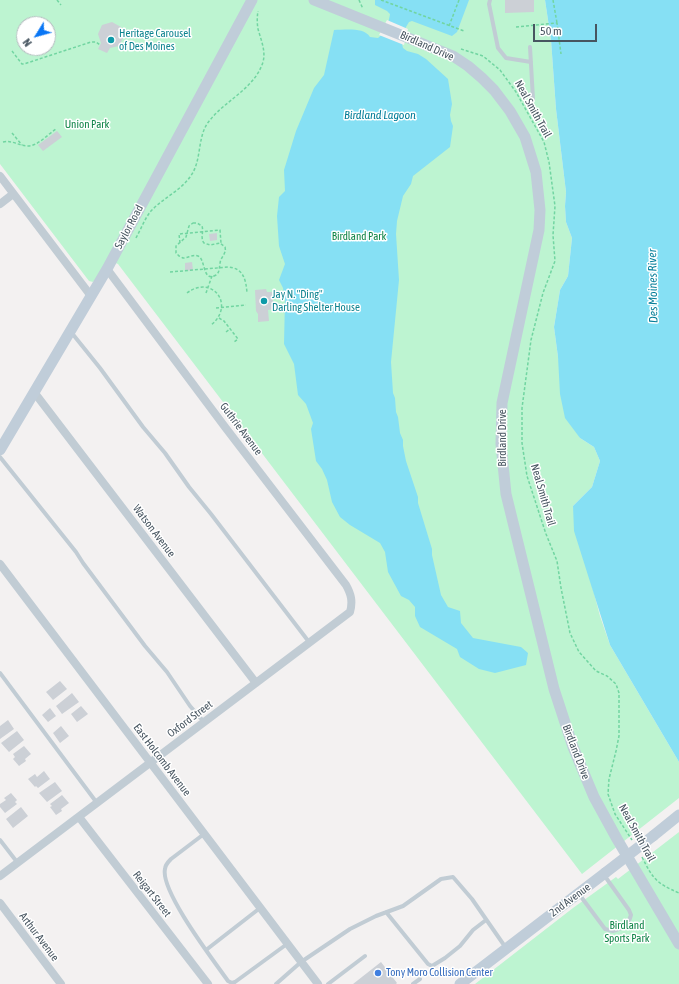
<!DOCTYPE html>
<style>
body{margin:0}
#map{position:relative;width:679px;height:984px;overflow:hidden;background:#f3f1f1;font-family:"Asap Condensed",sans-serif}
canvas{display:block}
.north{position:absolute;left:16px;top:16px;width:40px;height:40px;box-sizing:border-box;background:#fff;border:1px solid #b5bbbf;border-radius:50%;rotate:233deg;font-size:11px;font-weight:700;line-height:16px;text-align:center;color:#475560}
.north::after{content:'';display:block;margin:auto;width:14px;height:18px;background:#0976f5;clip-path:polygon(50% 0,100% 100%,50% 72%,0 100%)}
.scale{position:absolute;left:533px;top:24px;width:64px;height:18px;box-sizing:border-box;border:2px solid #475560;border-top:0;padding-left:5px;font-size:12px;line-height:14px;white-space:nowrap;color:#475560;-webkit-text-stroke:3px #fff;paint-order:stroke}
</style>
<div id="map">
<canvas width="679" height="984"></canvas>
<div class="north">N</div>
<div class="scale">50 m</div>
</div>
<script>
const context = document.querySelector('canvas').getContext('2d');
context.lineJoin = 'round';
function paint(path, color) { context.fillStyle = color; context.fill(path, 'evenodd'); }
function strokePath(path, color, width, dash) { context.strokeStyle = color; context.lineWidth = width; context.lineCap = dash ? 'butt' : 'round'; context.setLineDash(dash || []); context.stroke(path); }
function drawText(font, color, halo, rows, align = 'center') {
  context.font = font + ' "Asap Condensed",sans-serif'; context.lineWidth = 3; context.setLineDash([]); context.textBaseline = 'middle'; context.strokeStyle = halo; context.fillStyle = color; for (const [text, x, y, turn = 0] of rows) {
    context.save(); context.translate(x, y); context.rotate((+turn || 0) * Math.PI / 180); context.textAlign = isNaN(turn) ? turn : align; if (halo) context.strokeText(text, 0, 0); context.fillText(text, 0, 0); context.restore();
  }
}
paint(new Path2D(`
 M0,0H545L551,40L556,109L566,192L565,206L566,222L572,238L568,276L560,290L554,327L558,357L580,438L594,447L600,461L592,487L573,506L590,578L600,616L610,645L679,762V798L582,874L118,264L111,261L93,282L89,281L0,164ZM24,24H48V48H24Z
 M679,832V984H475L573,908L616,877L618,879Z`), '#bdf4d1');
paint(new Path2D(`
 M375,0H469L457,32L452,36L412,21L409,22L406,27L402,44L403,48L407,51L418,54L426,59L448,79L452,104L450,115L451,121L453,126L450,147L413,176L411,184L403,196L397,221L396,234L399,280L391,362L393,393L395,398L396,412L398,417L400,433L403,440V446L406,461L418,497V503L432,549V555L441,595L448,607L460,611L461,623L473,638L521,647L528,653L526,665L495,673L479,669L460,657L457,649L420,627L415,616V607L409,600L401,596L388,572L385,552L380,543L350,525L340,517L332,502L327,480L322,469L316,461L311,429L313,423L306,404L298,395L294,364L284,344L285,299L283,288L279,280L285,264L279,246L277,216L279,197L285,191L284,170L296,131L314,88L324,75L334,30C345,30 364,27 370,37L378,38C385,33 389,22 390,14L387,11L375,5Z
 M545,0H679V762L610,645L574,531L573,506L592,487L600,461L594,447L580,438L565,418L560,394L558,357L554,327L560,290L568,276L572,238L566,222L565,206L566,192L556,109L551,40Z`), '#86e0f4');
paint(new Path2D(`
 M387,20L408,29L404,45L379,35Z`), '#f3f1f1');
paint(new Path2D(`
 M505,0H534V12L505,13Z
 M112,22L121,27L124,36L119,46L110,48L107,53L98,49L101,43L98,34L102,25Z
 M57,131L62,137L43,151L38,145Z
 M217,233V240L210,241L209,234Z
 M192,262L193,270L185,271V263Z
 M266,289L267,292H272L274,309L268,310L269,321L258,322V314L256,311L255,290Z
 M60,681L67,689L53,700L46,692Z
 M72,693L79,702L62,714L56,706Z
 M81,706L88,714L77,722L71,714Z
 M50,708L56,716L48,722L42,715Z
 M8,720L14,729L0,739V726Z
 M61,726L69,736L60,743L53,733Z
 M17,731L24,740L9,752L1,743Z
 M24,746L31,754L25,759L26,761L19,766L13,759L15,757L13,754Z
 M44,771L50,779L38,788L36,786L35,787L28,779L35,774L37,777Z
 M55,782L62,791L47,802L39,793Z
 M11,793L17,800L15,802L17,804L5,813L0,807V804L6,800L4,798Z
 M62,795L69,803L61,809L62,811L56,815L50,807L52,806L50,804Z
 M21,807L28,816L13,828L6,819Z
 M381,962L397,983L396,984H353Z`), '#ccd0d6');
strokePath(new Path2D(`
 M57,0L61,5
 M359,0L363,9
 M381,0L464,31
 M553,0L557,23
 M449,26L459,0
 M516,27L557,23L561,54
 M461,49L483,56L500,70L516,92L544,142L549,162L555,206L553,235L555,261L543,293L531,340L522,408V443L527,476L546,534L557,561L561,588L570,633L579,652L596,671L607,676L616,684L619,693V736L616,751L609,779L608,794L615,814L632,840
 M12,51L22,64H24L91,42H96L100,45
 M12,133L22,145
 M3,142C13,140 19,146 28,146C38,146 48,134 56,129
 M193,223H197L202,226C204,232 200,238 204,243L210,245L220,243L225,247C227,254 220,257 220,264C219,268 220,272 216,275C202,283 206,259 198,256C193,254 188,258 183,258L179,256L176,253V246L186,237L189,226Z
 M136,238C141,229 145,218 151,211C163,198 180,191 190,177C203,160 196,136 210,120C226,100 255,88 263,62C266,51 261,40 258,29C257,23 257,17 258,11
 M180,243L179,234L220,230L221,243
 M170,272L228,267C243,268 246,279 247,293
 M187,293C212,274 236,305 211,325
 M206,293L212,276
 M216,308L246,305
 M219,318L224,321L238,339L234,342
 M226,332L230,329
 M642,857C653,879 656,883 679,893`), '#71d5a1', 1.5, [3, 2]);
strokePath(new Path2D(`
 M490,0L489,4L498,48L506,58L531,62
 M530,47L533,99
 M71,332L100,368L143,427L165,453L189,487L211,514L309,642
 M0,457L76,552L83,563L145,646L167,672L190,706L204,722
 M0,673L97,803
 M204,834L171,859C168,862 165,865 165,869C160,891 214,961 228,981L232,983L235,982L287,944
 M0,840L17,862
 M579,894L605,929L613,931C621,929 629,924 631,915L629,910L604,875
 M386,912L428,964L432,966L445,958L460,946L473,930L486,920
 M206,950L260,908
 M276,984L301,962L350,929L376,916L403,906L441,879L453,877L472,899L506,948
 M328,984L365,956
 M413,984L420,979`), '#c1ccd4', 4);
strokePath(new Path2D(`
 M0,176L91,296
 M0,204L13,194
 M34,392L256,683
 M0,564L318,984
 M79,817L208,984
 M0,876L350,612C353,601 351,594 346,585L225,427L107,269
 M0,903L61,984`), '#c1ccd4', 8);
strokePath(new Path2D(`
 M314,0L453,56L468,66L482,78L494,90L510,111L525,137L536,172L540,210L539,230L502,403L501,444L506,494L554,689L573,747L594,797L617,839L679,944
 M0,450L107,269L252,0
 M653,836L679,815
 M460,984L605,873`), '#c0cdd9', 11);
strokePath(new Path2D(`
 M605,873L653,836`), '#c0cdd9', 11);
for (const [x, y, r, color] of [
 [111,40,4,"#0f9aa8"],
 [264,301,4,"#0f9aa8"],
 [378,973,4,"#3f7fe0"]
]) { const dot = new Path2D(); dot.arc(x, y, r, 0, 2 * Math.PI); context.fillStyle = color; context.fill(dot); strokePath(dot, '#fff', 1.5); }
drawText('11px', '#0d838f', '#fff', [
 ["Heritage Carousel",119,34],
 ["of Des Moines",119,47],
 ["Jay N. \"Ding\"",272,295],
 ["Darling Shelter House",272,308]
], 'left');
drawText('11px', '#475560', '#fff', [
 ["Birdland Drive",427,46,24],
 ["Neal Smith Trail",533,109,61],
 ["Saylor Road",129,227,-62],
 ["Guthrie Avenue",241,429,53],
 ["Birdland Drive",503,438,-90],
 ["Neal Smith Trail",543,495,74],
 ["Watson Avenue",154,531,53],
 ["Oxford Street",190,719,-37],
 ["Birdland Drive",576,752,69],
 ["East Holcomb Avenue",162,760,53],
 ["Neal Smith Trail",637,833,61],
 ["Reigart Street",152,894,52],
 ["2nd Avenue",570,900,-37],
 ["Arthur Avenue",39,937,53]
]);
drawText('11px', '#0f8447', '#fff', [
 ["Union Park",87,125],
 ["Birdland Park",359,237],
 ["Birdland",627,926],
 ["Sports Park",627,939]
]);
drawText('11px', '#366cbe', '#fff', [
 ["Tony Moro Collision Center",386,973]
], 'left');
drawText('italic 12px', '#037d98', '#fff', [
 ["Birdland Lagoon",380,115],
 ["Des Moines River",653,286,-91]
]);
</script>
